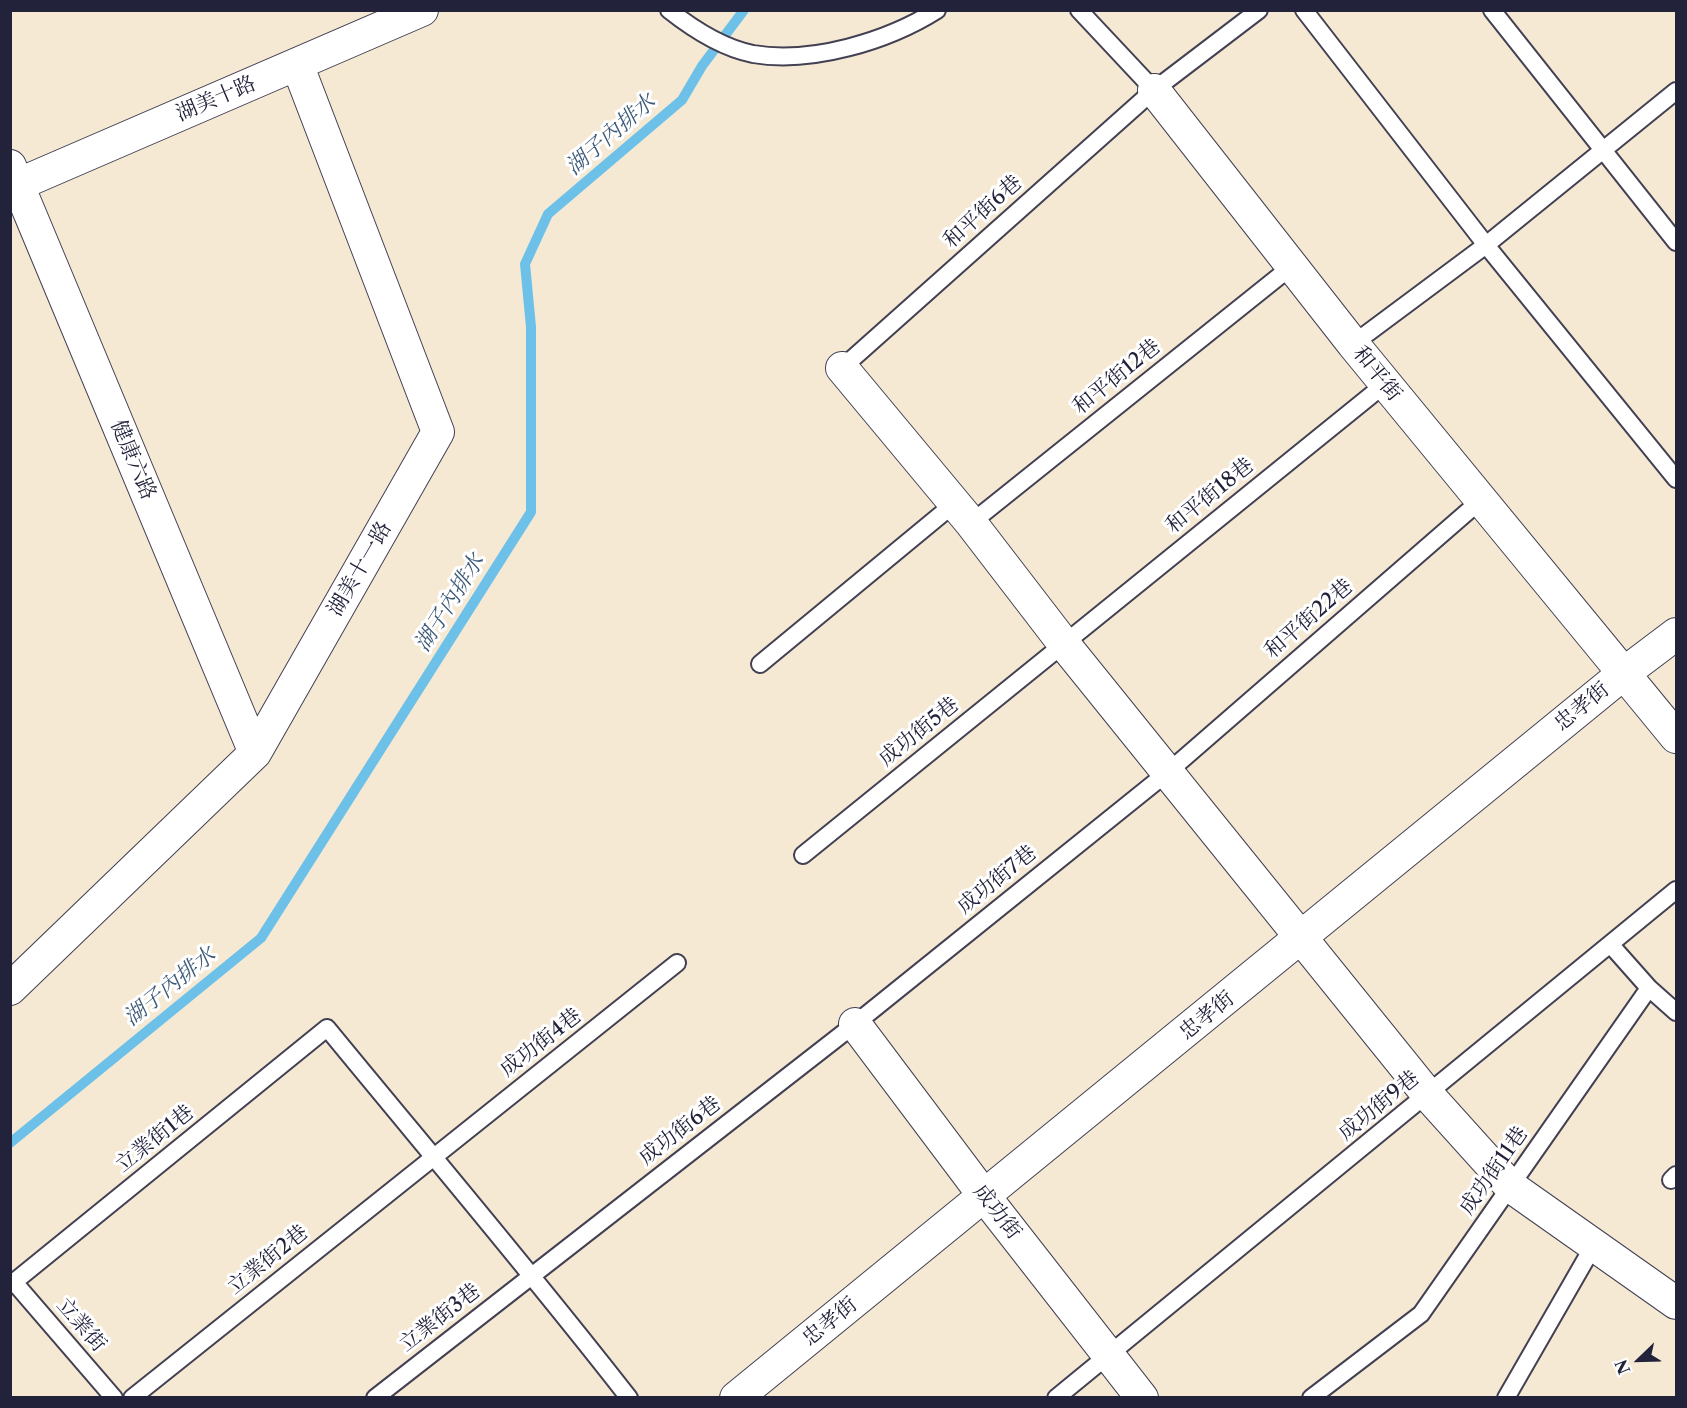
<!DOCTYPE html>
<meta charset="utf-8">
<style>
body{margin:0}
#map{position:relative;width:1687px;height:1408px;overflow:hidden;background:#f5e9d4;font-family:"Libre Caslon Text",serif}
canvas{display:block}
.frame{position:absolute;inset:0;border:12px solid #22223b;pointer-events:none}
.north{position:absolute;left:1609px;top:1330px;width:60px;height:60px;-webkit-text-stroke:4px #fff;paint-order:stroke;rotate:247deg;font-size:16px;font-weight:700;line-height:24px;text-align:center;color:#22223b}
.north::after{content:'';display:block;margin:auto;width:21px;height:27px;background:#22223b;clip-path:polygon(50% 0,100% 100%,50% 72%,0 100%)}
</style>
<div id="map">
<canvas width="1687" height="1408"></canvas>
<div class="frame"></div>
<div class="north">N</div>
</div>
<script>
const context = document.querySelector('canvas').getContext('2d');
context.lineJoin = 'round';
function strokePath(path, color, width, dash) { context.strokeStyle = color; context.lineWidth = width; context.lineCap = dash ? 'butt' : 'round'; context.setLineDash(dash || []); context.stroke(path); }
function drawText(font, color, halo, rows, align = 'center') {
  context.font = font + ' "Libre Caslon Text","Noto Serif TC",serif'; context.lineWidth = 6; context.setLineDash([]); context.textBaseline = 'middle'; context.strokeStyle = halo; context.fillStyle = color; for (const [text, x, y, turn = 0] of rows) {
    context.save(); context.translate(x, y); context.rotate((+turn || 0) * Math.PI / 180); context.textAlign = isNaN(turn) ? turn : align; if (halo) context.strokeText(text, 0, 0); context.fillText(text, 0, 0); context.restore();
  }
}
strokePath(new Path2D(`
 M10,1143L261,938L531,512V327L525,264L548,214L682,100L702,66L744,10`), '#6dc1e9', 10);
const lane = new Path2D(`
 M669,10C693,29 723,48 753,54C812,64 888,41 937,10
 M1079,10L1154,90
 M1304,10L1486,245L1676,479
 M1492,10L1676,242
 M1353,344L1486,245L1676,91
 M842,368L1154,90L1259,10
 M971,523L1292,266
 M760,664L955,503
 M803,855L1385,384
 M1649,988L1676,1012
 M1671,1180L1676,1175
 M10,1282H14L327,1028C428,1151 531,1272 629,1398
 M14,1282L114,1398
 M132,1398L677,963
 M375,1398L855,1024L1168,772L1481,500
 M1056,1398L1676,890
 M1311,1398L1421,1314L1649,988L1610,944
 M1506,1398L1594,1245`);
const street = new Path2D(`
 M1154,90L1353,344L1676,737
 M10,166L255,753
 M10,188L422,10
 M842,368L971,523L1064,644L1428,1095L1510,1186L1676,1303
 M10,989L255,753L438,432L297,64
 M855,1024L985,1197L1142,1398
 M736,1398L1623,674L1676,634`);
strokePath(lane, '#424052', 20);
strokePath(street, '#424052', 34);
strokePath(lane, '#fff', 16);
strokePath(street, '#fff', 32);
drawText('21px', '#22223b', '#fff', [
 ["湖美十路",216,99,-23],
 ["和平街6巷",983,212,-42],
 ["和平街",1377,374,51],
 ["和平街12巷",1117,377,-39],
 ["健康六路",133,460,67],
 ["和平街18巷",1210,496,-39],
 ["湖美十一路",360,569,-60],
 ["和平街22巷",1309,619,-41],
 ["忠孝街",1582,707,-39],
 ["成功街5巷",919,732,-39],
 ["成功街7巷",997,880,-39],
 ["忠孝街",1207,1016,-39],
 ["成功街4巷",541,1043,-38],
 ["成功街9巷",1379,1106,-39],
 ["成功街6巷",680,1131,-38],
 ["立業街1巷",155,1139,-39],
 ["成功街11巷",1494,1171,-55],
 ["成功街",997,1212,52],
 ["立業街2巷",268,1260,-39],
 ["立業街3巷",440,1318,-38],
 ["忠孝街",830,1322,-39],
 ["立業街",81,1325,49]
]);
drawText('italic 22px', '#3c5a78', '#fff', [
 ["湖子內排水",611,135,-41],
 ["湖子內排水",450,603,-58],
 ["湖子內排水",170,987,-39]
]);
</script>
